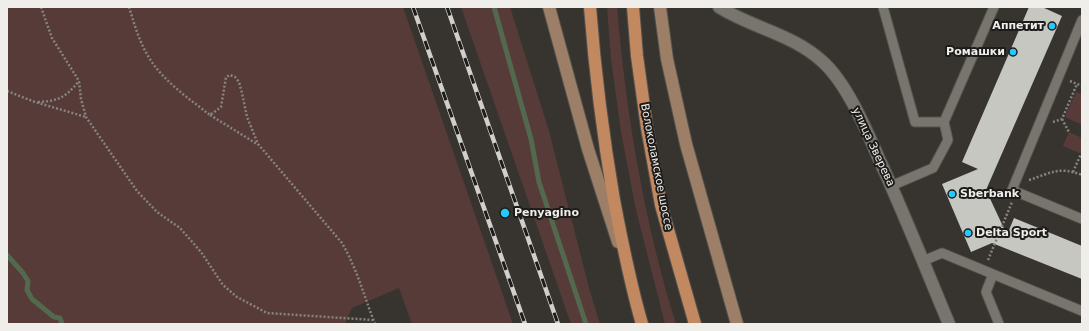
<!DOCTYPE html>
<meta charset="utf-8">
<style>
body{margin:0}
#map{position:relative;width:1089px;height:331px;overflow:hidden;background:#37342f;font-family:"DejaVu Sans",sans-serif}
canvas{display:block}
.frame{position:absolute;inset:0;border:8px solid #f0eeea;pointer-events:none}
</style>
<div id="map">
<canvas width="1089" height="331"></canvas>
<div class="frame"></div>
</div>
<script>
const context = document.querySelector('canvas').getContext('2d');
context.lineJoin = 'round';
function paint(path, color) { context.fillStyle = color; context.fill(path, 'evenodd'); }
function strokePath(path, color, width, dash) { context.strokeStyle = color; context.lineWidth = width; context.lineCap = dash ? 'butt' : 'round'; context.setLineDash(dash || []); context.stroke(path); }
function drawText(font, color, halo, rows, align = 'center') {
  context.font = font + ' "DejaVu Sans",sans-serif'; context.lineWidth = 4; context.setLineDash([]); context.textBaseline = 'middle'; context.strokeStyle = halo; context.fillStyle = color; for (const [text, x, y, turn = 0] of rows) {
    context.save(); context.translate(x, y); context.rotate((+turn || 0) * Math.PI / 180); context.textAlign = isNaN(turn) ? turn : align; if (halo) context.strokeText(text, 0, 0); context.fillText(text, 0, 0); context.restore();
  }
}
paint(new Path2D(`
 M7,7H403L513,324H412L399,288L352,308L345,324H7Z
 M461,7H510L549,131L589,288L600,324H571Z
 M607,7H617C626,114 644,221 676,324H665L636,210L621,132L611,59Z
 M1076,92L1082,94V125L1065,117Z
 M1069,132L1082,138V154L1063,146Z`), '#563b39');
strokePath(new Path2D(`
 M494,7L531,139L539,182L586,324
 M7,255L23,273L28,281L27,290L32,299L54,317L60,318L62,324`), '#53694d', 5);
paint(new Path2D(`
 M1029,7H1042L1062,16L986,190L1007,235L1014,218L1082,246V279L992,243L971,252L942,184L978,169L962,162Z`), '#c6c7c0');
const lane = new Path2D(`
 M883,7L915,122H944L948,140L933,168L891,186
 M1082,20L1012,190L1082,219
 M944,122L994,7
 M923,261L942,253L1082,311
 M993,274L986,292L999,324`);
const street = new Path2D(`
 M719,7C752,28 793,34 823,62C847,84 866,129 879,159C904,213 926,269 949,324`);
const secondary = new Path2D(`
 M549,7L588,149L618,242
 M660,7L667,59L686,144L737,324`);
const primary = new Path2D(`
 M590,7C595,72 603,136 614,200C622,242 630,283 642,324
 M633,7L637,56L647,128L661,205L695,324`);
strokePath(lane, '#55534e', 11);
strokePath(street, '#55534e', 14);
strokePath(secondary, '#55534e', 14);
strokePath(primary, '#55534e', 14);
strokePath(new Path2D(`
 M41,7L52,38L79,81L81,99L86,117L137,191L157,212L180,228L201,252L223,285L237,297L267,313L373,320
 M129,7C134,23 139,41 148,56C162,80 188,98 210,115L221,107L226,77L230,75L235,77L239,82L242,93L247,117L258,144L342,243C357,269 364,296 375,324
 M1070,81L1082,86
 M7,91L35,102L86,117
 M38,102C59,101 66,97 79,81
 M210,115L257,144
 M1062,119L1069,132
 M1053,122L1062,119L1077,84
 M1073,172L1081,154
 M1029,180C1051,173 1059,166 1082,175
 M988,260L1012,202`), '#878480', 2.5, [2, 2]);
strokePath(lane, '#78756f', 9);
strokePath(street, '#78756f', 12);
strokePath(secondary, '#9d7f68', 12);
strokePath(primary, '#c28961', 12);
const rail = new Path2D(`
 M413,7L525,324
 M447,7L558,324`);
strokePath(rail, '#d1cfca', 4.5);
strokePath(rail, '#1d1c1a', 3, [9]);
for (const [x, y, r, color] of [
 [1052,26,4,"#24c9fe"],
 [1013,52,4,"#24c9fe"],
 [952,194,4,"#24c9fe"],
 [505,213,5,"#24c9fe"],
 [968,233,4,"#24c9fe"]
]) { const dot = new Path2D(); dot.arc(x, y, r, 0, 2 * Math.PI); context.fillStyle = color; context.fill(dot); strokePath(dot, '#1d1c1a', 1.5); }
drawText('bold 11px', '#f0eeea', '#1d1c1a', [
 ["Аппетит",1044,26,"right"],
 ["Ромашки",1005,52,"right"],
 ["Sberbank",960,194],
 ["Penyagino",514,213],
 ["Delta Sport",976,233]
], 'left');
drawText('11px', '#f0eeea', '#1d1c1a', [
 ["улица Зверева",873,147,65],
 ["Волоколамское шоссе",656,167,79]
]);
</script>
